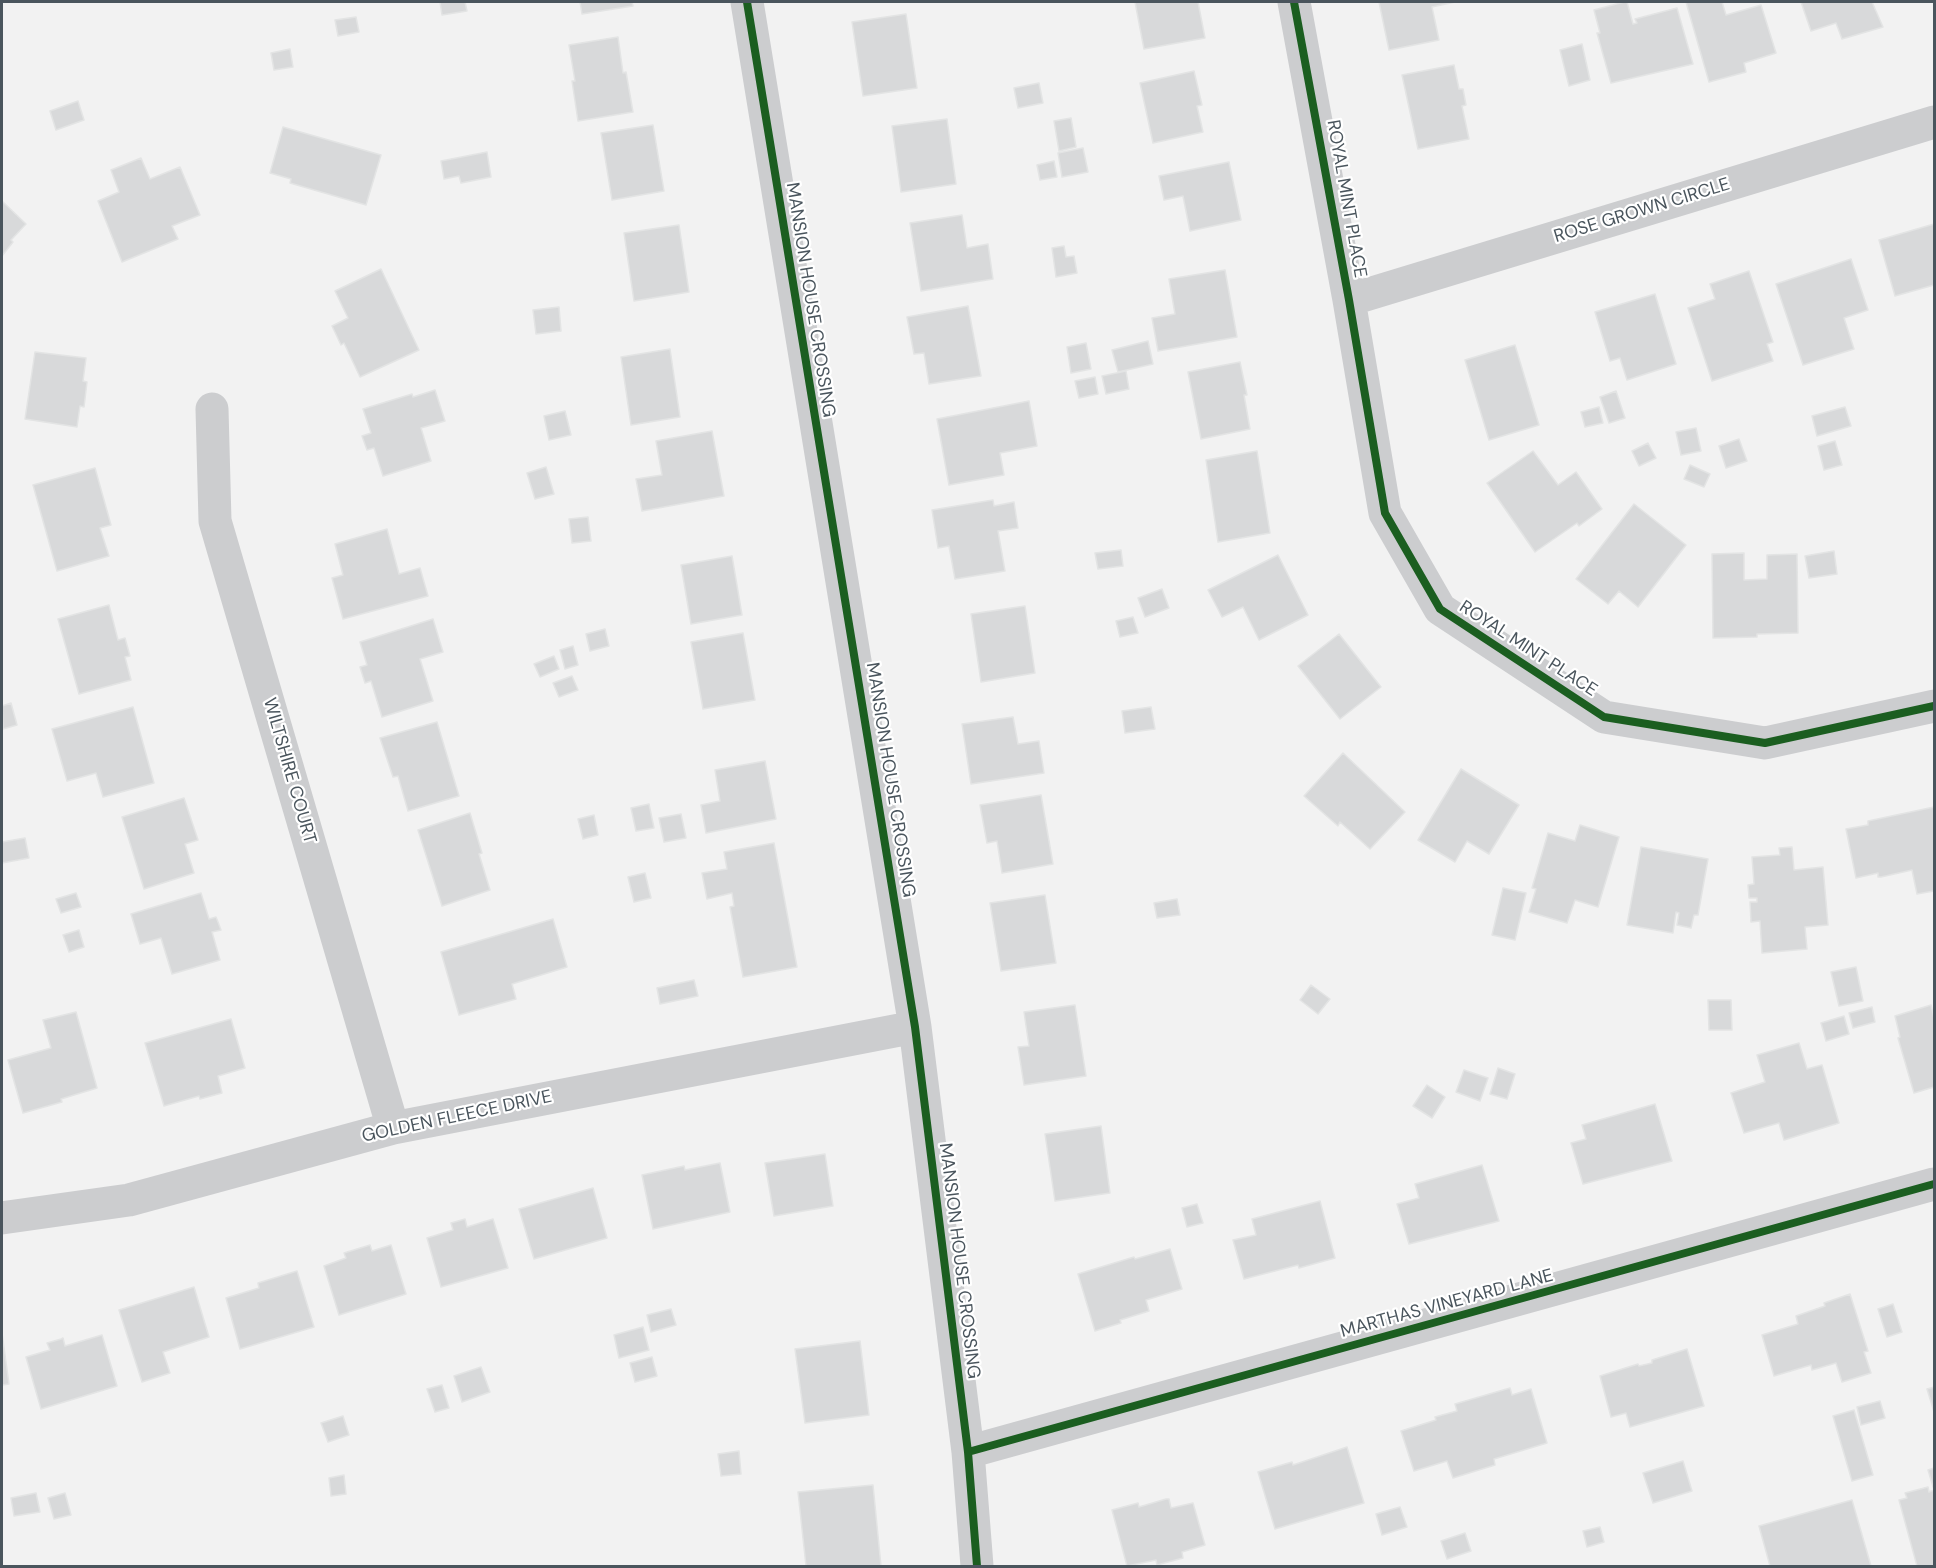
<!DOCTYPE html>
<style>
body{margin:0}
#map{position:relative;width:1936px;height:1568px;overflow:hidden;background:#f2f2f2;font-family:"DM Sans",sans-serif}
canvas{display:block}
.frame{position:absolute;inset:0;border:3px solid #4a555d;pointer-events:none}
</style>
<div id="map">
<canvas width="1936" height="1568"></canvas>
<div class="frame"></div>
</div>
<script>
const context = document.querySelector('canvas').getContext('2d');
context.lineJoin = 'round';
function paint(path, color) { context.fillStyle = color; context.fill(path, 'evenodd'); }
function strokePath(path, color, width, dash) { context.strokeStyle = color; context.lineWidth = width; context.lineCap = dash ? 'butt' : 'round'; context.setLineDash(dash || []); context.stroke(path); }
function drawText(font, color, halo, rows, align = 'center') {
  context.font = font + ' "DM Sans",sans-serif'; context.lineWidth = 4.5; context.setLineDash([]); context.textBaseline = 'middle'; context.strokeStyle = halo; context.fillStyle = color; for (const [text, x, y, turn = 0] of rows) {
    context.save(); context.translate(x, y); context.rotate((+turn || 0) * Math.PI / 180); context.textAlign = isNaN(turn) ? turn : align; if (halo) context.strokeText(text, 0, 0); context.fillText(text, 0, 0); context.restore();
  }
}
const building = new Path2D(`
 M440,2H465L467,11L442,15Z
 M580,2H632L633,6L582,14Z
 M1135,2H1198L1205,38L1144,49Z
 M1379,2H1455L1432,7L1439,40L1389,50Z
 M1624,2H1627L1633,24L1637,23L1635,19L1677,8L1693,64L1611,83L1597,33H1600L1594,10Z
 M1686,2H1722L1726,15L1761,5L1776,53L1744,63L1746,72L1709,82Z
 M1801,2H1872L1883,27L1842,39L1836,23L1811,31Z
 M906,14L917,88L863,96L852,22Z
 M356,17L359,32L338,36L335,20Z
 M618,37L623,73L626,72L633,112L578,121L572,81H575L569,45Z
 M1582,44L1590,80L1569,86L1560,50Z
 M290,49L293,67L274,70L271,53Z
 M1454,65L1459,89H1463L1466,105L1462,106L1469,139L1418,149L1402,75Z
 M1194,71L1202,105L1197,106L1203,132L1153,143L1140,83Z
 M1039,83L1043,103L1018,108L1014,88Z
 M78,101L84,120L56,130L50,111Z
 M1071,118L1076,147L1059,151L1054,121Z
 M947,119L956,184L901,192L892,126Z
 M653,125L664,191L612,200L601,133Z
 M283,127L381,155L366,205L290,183L291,179L270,173Z
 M1083,148L1088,172L1062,177L1058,153Z
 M487,152L491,177L461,183L459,176L444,179L441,161Z
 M141,158L150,179L180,167L200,215L172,226L178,239L122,262L98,201L119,192L111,170Z
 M1054,161L1057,177L1040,180L1037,165Z
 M1229,162L1241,220L1190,231L1183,196L1164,200L1159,176Z
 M2,201L26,224L11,240L13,242L2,256Z
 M962,215L967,248L988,244L993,279L921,291L910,223Z
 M1934,224V285L1895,296L1879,240Z
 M679,225L689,292L634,301L624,233Z
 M1064,246L1066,257L1074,256L1077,273L1056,277L1052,248Z
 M1851,259L1868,310L1844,318L1854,349L1803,365L1776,284Z
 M381,269L419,350L360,377L344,343L341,345L332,326L348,318L335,291Z
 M1225,270L1237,337L1158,351L1152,318L1175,314L1169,279Z
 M1749,271L1773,342L1767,344L1773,361L1712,381L1688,308L1715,299L1710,284Z
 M1655,294L1676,364L1627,380L1620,358L1610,361L1595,312Z
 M968,306L981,376L929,384L924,353L914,354L907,317Z
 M559,307L561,331L536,334L533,310Z
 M1148,341L1153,364L1118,372L1112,350Z
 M1086,343L1091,369L1071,373L1067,347Z
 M1515,345L1539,425L1489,440L1465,360Z
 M670,349L680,417L631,425L621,357Z
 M35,352L86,358L83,381L87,382L84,407L80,406L77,427L25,419Z
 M1240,362L1247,395H1244L1250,429L1201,439L1188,372Z
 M1126,371L1129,389L1106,394L1102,376Z
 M1095,377L1098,394L1079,398L1075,381Z
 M435,390L445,421L421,428L431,461L383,476L374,448L367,450L362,436L371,433L363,409L412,394L413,397Z
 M1616,391L1625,418L1609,423L1600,397Z
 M1029,401L1037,446L1000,453L1004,475L949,485L937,419Z
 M1599,407L1603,423L1585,427L1581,412Z
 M1845,407L1851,426L1817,436L1812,416Z
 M565,411L571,435L549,440L544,416Z
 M1696,428L1701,451L1681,455L1676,432Z
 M712,431L724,496L642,511L636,479L662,475L656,441Z
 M1739,439L1747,461L1726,468L1719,446Z
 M1835,441L1842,465L1824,470L1818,446Z
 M1648,443L1656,458L1639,466L1632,451Z
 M1257,451L1270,533L1218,542L1206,460Z
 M1533,451L1558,485L1576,472L1602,509L1579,526L1577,523L1535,552L1487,483Z
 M1690,465L1710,474L1704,487L1684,479Z
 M546,467L554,494L535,499L527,473Z
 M95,468L111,525L100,528L109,556L57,571L33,485Z
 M993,500L994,506L1014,502L1018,528L998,531L1005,571L955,579L949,546L938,548L932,510Z
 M1634,504L1686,545L1638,607L1619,591L1608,604L1576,579Z
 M588,517L591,541L572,543L569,519Z
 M387,529L399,574L420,568L428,596L343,619L332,578L343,575L335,544Z
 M1121,550L1123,566L1098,569L1095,553Z
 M1834,551L1837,574L1809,578L1805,556Z
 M1744,553V580L1767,579V555L1797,554L1798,633L1757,634V637L1713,638L1712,554Z
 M1278,555L1308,615L1259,640L1243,607L1222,617L1208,590Z
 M732,556L742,615L691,624L681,565Z
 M1162,589L1169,608L1145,617L1138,598Z
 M109,605L118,640L125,638L130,656L125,657L131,680L79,694L58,619Z
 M1025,606L1035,673L981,682L971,614Z
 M1133,617L1138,633L1120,637L1116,621Z
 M433,619L443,652L420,659L433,701L382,717L371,681L365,683L360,667L367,665L360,642Z
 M605,629L609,646L590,651L586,634Z
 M743,633L755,700L703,709L691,642Z
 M1339,634L1381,687L1340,719L1298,666Z
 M573,646L578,665L565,669L560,650Z
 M554,656L559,669L540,677L534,664Z
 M572,676L578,690L559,697L553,683Z
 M11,703L17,725L3,729L2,706Z
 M133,707L154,783L103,797L96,773L67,781L52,729Z
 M1151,707L1155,729L1125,733L1122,711Z
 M1013,717L1018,744L1039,741L1044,773L971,784L962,724Z
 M437,722L459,796L408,811L398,776L393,777L380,738Z
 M1343,753L1405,812L1370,849L1340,822L1338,826L1304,796Z
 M765,761L776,819L706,833L701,805L720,801L715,770Z
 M1461,769L1519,805L1489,854L1467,841L1455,862L1418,840Z
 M1041,795L1053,864L1002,873L997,841L987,843L980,805Z
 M184,798L198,840L185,844L194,873L144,889L122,817Z
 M649,804L654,828L636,831L631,808Z
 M1934,807V891L1917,894L1912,870L1881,877H1878V873L1856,878L1846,829L1868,825V821Z
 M470,813L482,853L479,854L490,890L442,906L418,830Z
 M681,814L686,838L664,842L659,818Z
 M594,815L598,835L583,839L578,819Z
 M1580,825L1619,837L1598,907L1575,900L1567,923L1529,912L1536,889L1532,888L1548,833L1575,841Z
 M25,838L29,858L2,863V842Z
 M774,843L797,967L743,977L730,907L734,906L732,893L707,899L702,873L727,869L724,852Z
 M1641,847L1708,859L1698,915H1694L1691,928L1677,925L1679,913L1676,912L1673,933L1627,925Z
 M1792,847L1794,870L1823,867L1828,925L1805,927L1807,949L1762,953L1760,921L1751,922L1750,902H1757V898H1749L1748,885L1754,884L1752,857L1780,855L1779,848Z
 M645,873L651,898L634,902L628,877Z
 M1503,888L1526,893L1515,940L1492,935Z
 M76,893L81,907L61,913L56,899Z
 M201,893L209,919L216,917L218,922L221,930L212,932L220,960L172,974L161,938L140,944L131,914Z
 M1045,895L1056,963L1001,971L990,903Z
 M1177,899L1180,915L1157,918L1154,903Z
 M553,919L567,967L512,984L516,999L459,1015L441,952Z
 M79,930L84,947L69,952L63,935Z
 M1856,967L1863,1001L1839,1006L1831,972Z
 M694,980L698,996L660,1004L657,988Z
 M1311,985L1330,999L1318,1014L1300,1000Z
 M1708,1000H1731L1732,1030H1709Z
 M1075,1005L1086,1076L1024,1085L1018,1047L1029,1046L1024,1012Z
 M1931,1005L1934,1018V1087L1914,1093L1898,1038L1900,1037L1895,1016Z
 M1872,1007L1875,1022L1853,1028L1849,1013Z
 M76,1012L97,1088L61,1099L62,1102L23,1113L8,1060L51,1048L43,1020Z
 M1844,1016L1849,1034L1826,1041L1821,1023Z
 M231,1019L245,1068L218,1076L222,1093L200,1099L199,1096L164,1106L145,1043Z
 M1799,1043L1807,1069L1822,1065L1839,1123L1784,1140L1779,1123L1744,1133L1731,1093L1765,1082L1757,1055Z
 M1498,1068L1515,1074L1507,1099L1490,1094Z
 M1464,1070L1488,1078L1480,1101L1456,1092Z
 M1427,1085L1445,1097L1432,1118L1413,1106Z
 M1655,1104L1672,1161L1583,1184L1571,1143L1586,1139L1582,1125Z
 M1101,1126L1110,1193L1055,1201L1045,1134Z
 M825,1154L833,1206L774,1216L765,1163Z
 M720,1163L730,1212L653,1229L642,1175L684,1166L685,1170Z
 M1482,1165L1499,1221L1409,1244L1397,1204L1419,1198L1415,1184Z
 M593,1188L607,1238L534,1259L519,1209Z
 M1320,1201L1335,1258L1299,1268L1298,1265L1244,1279L1233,1240L1256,1235L1252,1219Z
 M1197,1204L1203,1223L1187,1227L1182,1208Z
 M465,1219L467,1227L493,1219L508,1268L441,1287L427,1238L453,1230L451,1223Z
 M370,1245L372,1251L391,1245L406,1294L339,1315L324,1266L346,1258L344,1253Z
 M1170,1249L1182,1289L1146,1300L1149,1311L1120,1320L1121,1323L1095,1331L1078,1274L1134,1257L1135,1259Z
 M297,1271L314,1327L240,1349L226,1298L259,1288L258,1283Z
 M194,1287L209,1337L163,1352L170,1373L142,1382L119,1310Z
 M1850,1294L1868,1351L1864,1352L1871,1373L1842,1382L1836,1363L1812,1370L1811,1365L1774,1376L1762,1335L1798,1324L1796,1316L1825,1306L1824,1303Z
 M1893,1304L1902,1332L1887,1337L1878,1309Z
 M671,1309L676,1325L651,1332L647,1315Z
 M643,1327L649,1350L619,1358L614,1335Z
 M2,1333L9,1384L2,1385Z
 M102,1335L117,1386L41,1409L26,1357L50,1350L47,1343L61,1339L63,1338L65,1346Z
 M860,1341L869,1415L805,1423L795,1349Z
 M1687,1349L1704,1406L1630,1427L1626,1413L1611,1417L1600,1376L1638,1364L1639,1366L1652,1363V1360Z
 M652,1357L657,1376L635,1382L630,1363Z
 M481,1367L490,1392L462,1402L454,1376Z
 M442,1385L449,1408L435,1412L427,1389Z
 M1934,1387V1412L1927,1389Z
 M1510,1388L1512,1395L1531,1389L1547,1443L1494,1459L1495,1465L1453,1478L1447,1461L1414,1471L1401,1431L1436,1420L1435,1417L1457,1411L1455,1404Z
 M1880,1401L1885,1418L1861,1425L1857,1407Z
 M1854,1410L1873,1475L1852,1481L1833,1416Z
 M343,1416L349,1435L328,1442L321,1423Z
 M1347,1447L1364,1503L1275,1529L1258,1472L1292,1462L1293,1465Z
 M739,1451L741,1474L721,1476L718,1454Z
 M1683,1461L1692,1491L1653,1503L1643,1473Z
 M1934,1468V1566H1917L1899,1500L1907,1498L1905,1493L1928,1487L1929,1492L1934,1490L1928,1470Z
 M344,1475L346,1494L331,1496L329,1478Z
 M873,1485L881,1566H806L798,1492Z
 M36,1493L40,1512L14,1516L11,1498Z
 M65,1493L71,1515L54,1519L48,1498Z
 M1166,1499H1169L1171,1508L1193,1503L1205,1545L1182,1552L1183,1558L1157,1565L1156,1560L1127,1566L1112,1510L1138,1503L1139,1507Z
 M1852,1500L1871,1566H1770L1759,1526Z
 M1400,1507L1407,1527L1382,1535L1376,1514Z
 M1600,1527L1604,1542L1587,1547L1583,1531Z
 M1465,1533L1471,1551L1447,1559L1441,1541Z`);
paint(building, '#d8d9da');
strokePath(building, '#e3e4e4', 1.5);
strokePath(new Path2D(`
 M747,2L915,1027L968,1452L977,1566
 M1294,2L1349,300L1385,513L1440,609L1604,717L1765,743L1934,706
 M1349,300L1934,122
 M212,409L215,521L393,1128
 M2,1218L129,1200L393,1128L915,1027
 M968,1452L1934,1184`), '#cccdcf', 33);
strokePath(new Path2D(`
 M747,2L915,1027L968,1452L977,1566
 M1294,2L1349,300L1385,513L1440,609L1604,717L1765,743L1934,706
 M968,1452L1934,1184`), '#1b5e20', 8);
drawText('18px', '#4a555d', '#fff', [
 ["ROYAL MINT PLACE",1346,199,80],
 ["ROSE GROWN CIRCLE",1642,211,-17],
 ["MANSION HOUSE CROSSING",810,300,81],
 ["ROYAL MINT PLACE",1528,649,33],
 ["WILTSHIRE COURT",289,771,74],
 ["MANSION HOUSE CROSSING",890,780,81],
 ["GOLDEN FLEECE DRIVE",457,1117,-12],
 ["MANSION HOUSE CROSSING",959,1261,83],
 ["MARTHAS VINEYARD LANE",1447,1304,-15]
]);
</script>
